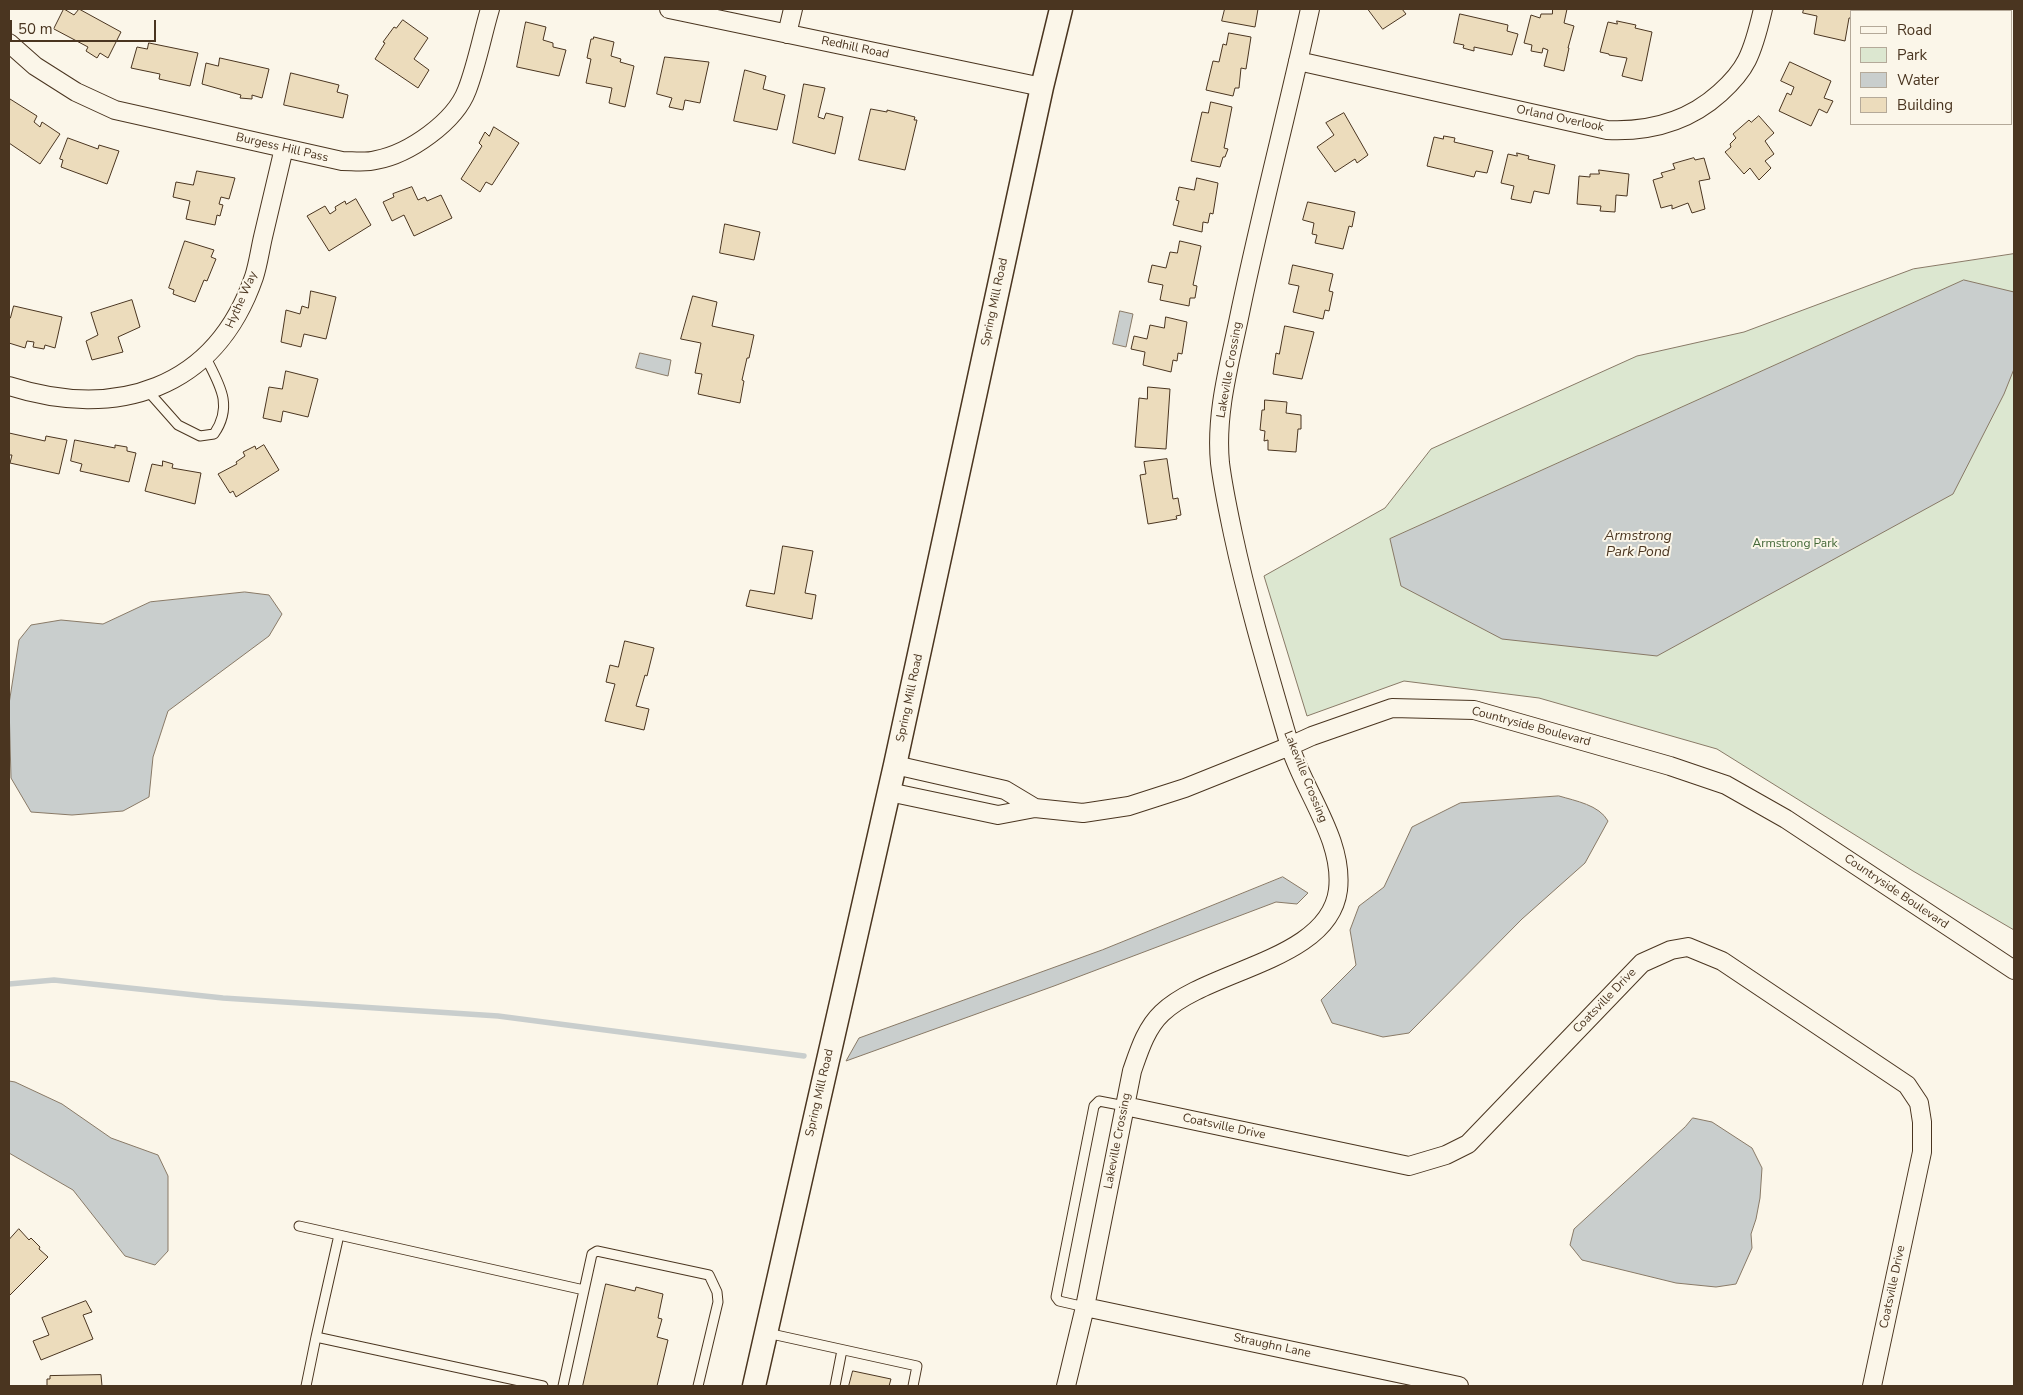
<!DOCTYPE html>
<style>
body{margin:0}
#map{position:relative;width:2023px;height:1395px;overflow:hidden;background:#fbf6e9;font-family:"Nunito Sans",sans-serif}
canvas{display:block}
.frame{position:absolute;inset:0;border:10px solid #4a3520;pointer-events:none}
.legend{position:absolute;left:1850px;top:10px;width:162px;height:115px;box-sizing:border-box;background:#fbf6e9;border:1px solid #b4a999;margin:0;padding:6px 9px;list-style:none;font-size:15px;color:#4a3520}
.legend li{display:flex;align-items:center;gap:10px;height:25px}
.legend b{width:25px;border:1px solid #b4a999}
.scale{position:absolute;left:10px;top:20px;width:146px;height:22px;box-sizing:border-box;border:2px solid #4a3520;border-top:0;padding-left:6px;font-size:15px;line-height:18px;white-space:nowrap;color:#4a3520;-webkit-text-stroke:4px #fbf6e9;paint-order:stroke}
</style>
<div id="map">
<canvas width="2023" height="1395"></canvas>
<div class="frame"></div>
<ul class="legend">
<li><b style="height:6px;background:#fbf6e9"></b>Road</li>
<li><b style="height:14px;background:#dce7d0"></b>Park</li>
<li><b style="height:14px;background:#c9cecd"></b>Water</li>
<li><b style="height:14px;background:#ecdcbc"></b>Building</li>
</ul>
<div class="scale">50 m</div>
</div>
<script>
const context = document.querySelector('canvas').getContext('2d');
context.lineJoin = 'round';
function paint(path, color) { context.fillStyle = color; context.fill(path, 'evenodd'); }
function strokePath(path, color, width, dash) { context.strokeStyle = color; context.lineWidth = width; context.lineCap = dash ? 'butt' : 'round'; context.setLineDash(dash || []); context.stroke(path); }
function drawText(font, color, halo, rows, align = 'center') {
  context.font = font + ' "Nunito Sans",sans-serif'; context.lineWidth = 4; context.setLineDash([]); context.textBaseline = 'middle'; context.strokeStyle = halo; context.fillStyle = color; for (const [text, x, y, turn = 0] of rows) {
    context.save(); context.translate(x, y); context.rotate((+turn || 0) * Math.PI / 180); context.textAlign = isNaN(turn) ? turn : align; if (halo) context.strokeText(text, 0, 0); context.fillText(text, 0, 0); context.restore();
  }
}
const green = new Path2D(`
 M2014,254V930L1913,871L1717,749L1539,698L1404,681L1307,716L1264,576L1385,508L1431,449L1637,356L1744,332L1913,269Z`);
paint(green, '#dce7d0');
strokePath(green, '#887966', 1);
const water = new Path2D(`
 M1964,280L2014,292V369L2004,394L1953,494L1657,656L1502,639L1401,586L1390,539Z
 M1120,311L1133,314L1126,347L1113,344Z
 M640,353L671,360L668,376L636,368Z
 M245,592L269,595L282,614L269,636L168,711L153,757L149,797L123,811L72,815L31,812L11,778L9,704L19,640L31,625L61,620L103,624L150,602Z
 M1559,796C1576,801 1599,805 1608,821L1585,863L1522,919L1409,1033L1383,1037L1332,1023L1321,1000L1356,965L1350,930L1359,906L1384,887L1412,827L1460,803Z
 M1283,877L1308,893L1297,904L1276,902L1054,986L846,1061L859,1038L1102,950Z
 M9,1081L15,1082L62,1104L111,1138L158,1155L168,1176V1251L155,1265L125,1256L73,1190L9,1153Z
 M1693,1118L1712,1122L1752,1148L1762,1168L1760,1198L1756,1219L1751,1234L1752,1248L1736,1284L1716,1287L1676,1283L1582,1260L1570,1245L1574,1229L1685,1127Z`);
paint(water, '#c9cecd');
strokePath(water, '#887966', 1);
strokePath(new Path2D(`
 M9,984L54,980L223,998L498,1016L804,1056`), '#c9cecd', 5.5);
const building = new Path2D(`
 M64,9L74,15L79,9L121,32L108,58L100,53L97,58L86,51L88,47L54,29Z
 M1225,9H1258L1255,27L1222,21Z
 M1368,9H1402L1406,14L1383,29Z
 M1553,9H1567L1564,23L1574,26L1568,48H1569L1564,71L1544,66L1548,50L1543,48L1542,53L1531,51L1532,45L1524,43L1531,15L1540,18L1541,14H1552Z
 M1804,9H1855L1854,11H1852V18H1849L1845,41L1814,34L1817,16L1803,13Z
 M1460,14L1508,25L1507,31L1518,34L1512,55L1474,47V51L1463,48L1464,45L1454,43Z
 M403,20L428,38L414,59L429,70L418,88L375,59L385,43L383,42L394,27L396,28Z
 M1617,21L1636,25L1635,28L1652,32L1642,81L1622,76L1627,58L1609,55V54L1600,52L1608,22L1617,24Z
 M526,22L546,27L543,40L553,43V47L566,50L559,76L517,67Z
 M1229,33L1251,37L1246,69L1241,68L1239,88H1235L1233,96L1206,90L1213,61L1219,62L1223,44L1226,45Z
 M594,37L614,42L611,56L621,59L620,62L634,66L625,107L609,103L612,88L586,83L591,59L587,58L591,39H593Z
 M149,43L198,53L190,86L159,79L160,74L131,68L137,47L147,49Z
 M665,57L709,62L700,103L685,100L683,110L669,107L672,98L657,94Z
 M220,58L269,69L262,98L252,95V99L240,98L241,95L202,84L206,63L218,66Z
 M1790,62L1831,81L1824,98L1833,101L1827,113L1819,109L1811,126L1779,111L1787,93L1791,95L1794,87L1781,81Z
 M745,70L766,76L763,89L785,95L777,130L734,121Z
 M291,73L339,85L337,92L348,95L343,118L284,105Z
 M804,84L825,88L818,117L824,119L826,113L843,117L835,154L793,143Z
 M10,99L37,116L34,122L40,127L42,122L60,134L40,164L9,143Z
 M1211,102L1232,107L1224,148L1228,149L1225,157H1223L1220,167L1191,161L1202,112L1208,113Z
 M871,109L887,112V110L915,117L914,120H917L905,170L859,160Z
 M1344,113L1368,155L1357,163L1355,159L1335,172L1317,147L1334,135L1326,123Z
 M1759,116L1774,133L1765,141L1774,154L1765,161L1771,168L1759,180L1750,168L1744,174L1725,152L1731,147L1730,144L1736,138L1733,134L1749,120L1751,122Z
 M494,127L519,143L492,185L486,182L480,192L461,179L482,146L479,143L485,132L489,136Z
 M1444,136L1455,138L1454,142L1493,151L1487,173L1476,171L1474,177L1427,166L1434,137L1443,139Z
 M68,138L98,149L99,145L119,151L107,184L61,167L63,160L60,159Z
 M1517,153L1529,156L1528,159L1555,165L1549,194L1534,191L1531,203L1511,199L1514,186L1501,183L1508,154L1517,156Z
 M1694,158L1695,160L1704,158L1710,179L1699,181L1705,209L1692,213L1688,203L1672,209V205L1661,208L1653,180L1663,177L1661,173L1675,169L1673,164Z
 M1599,170L1629,174L1627,196L1616,195L1615,212L1600,211L1601,206L1577,204L1579,176L1590,177V174H1599Z
 M197,171L235,178L229,199L221,197L219,204L223,205L220,216L217,215L215,225L186,219L190,201L173,197L176,182L193,185Z
 M1197,178L1218,183L1213,214L1210,213L1208,223L1203,222L1202,232L1173,225L1179,201L1176,200L1179,187L1194,190Z
 M412,187L418,200L425,197L427,201L441,195L452,218L414,236L404,215L392,221L383,202L394,197L393,194Z
 M356,199L371,225L329,251L307,216L325,206L330,214L336,210L335,207L345,201L346,204Z
 M1308,202L1355,212L1352,227L1349,226L1343,249L1315,243L1317,235L1312,234L1314,223L1303,220Z
 M725,224L760,232L754,260L720,253Z
 M185,241L214,250L211,257L216,259L207,281L204,280L195,302L173,294L174,290L169,288Z
 M1180,241L1201,246L1193,285L1197,286L1195,298H1190L1189,306L1160,300L1163,285L1148,282L1152,265L1166,268L1170,252L1177,253Z
 M1293,265L1333,274L1329,291L1333,292L1329,311L1325,310L1323,319L1293,312L1299,286L1289,284Z
 M311,291L336,297L326,339L304,334L301,347L281,342L286,310L300,314L302,306L308,308Z
 M693,296L717,302L712,326L754,335L749,358H747L742,380L744,381L740,403L698,394L702,374L695,373L701,343L681,339Z
 M132,300L140,327L118,337L123,352L92,360L86,341L98,335L91,313Z
 M14,306L62,317L55,348L45,345L44,349L33,347L34,342L27,341L25,348L9,343V318H10Z
 M1166,317L1187,322L1182,354L1178,353L1177,361L1173,360L1171,372L1143,365L1145,352L1131,349L1134,336L1147,339L1150,325L1164,328Z
 M1285,326L1314,332L1302,379L1273,374L1276,353L1279,354Z
 M286,371L318,379L308,417L283,411L281,422L263,418L269,387L282,389Z
 M1148,387L1170,389L1166,449L1135,447L1139,398L1147,399Z
 M1265,400L1287,402L1286,413L1301,415V429H1298L1296,452L1268,450V440L1264,441L1265,431L1260,430L1262,410H1264Z
 M9,433L45,441L46,436L67,440L59,474L10,463L12,455H9Z
 M75,440L115,448V445L127,447V451L136,453L129,482L80,471L82,464L71,461Z
 M264,445L279,470L236,497L233,491L230,493L218,474L237,464L236,462L245,456L243,452L255,446L256,449Z
 M1167,459L1173,499L1178,498L1181,515L1176,516L1177,519L1148,524L1140,475L1146,474L1144,462Z
 M163,461L173,464L172,468L201,473L195,504L145,491L152,464L162,466Z
 M783,546L813,551L805,593L816,595L812,619L746,606L750,590L774,594Z
 M625,641L654,648L647,676L645,675L636,706L649,709L644,730L605,721L615,684L606,682L610,665L618,667Z
 M19,1229L29,1240L31,1238L40,1247L39,1249L48,1257L9,1296V1240Z
 M606,1284L635,1291L636,1287L663,1294L658,1318L662,1319L657,1337L668,1340L657,1386H583Z
 M86,1301L92,1312L83,1315L93,1339L41,1360L33,1341L49,1335L42,1318Z
 M853,1371L891,1379L889,1386H849Z
 M101,1375L102,1386H47V1379H50V1376Z`);
paint(building, '#ecdcbc');
strokePath(building, '#4a3520', 1);
const service = new Path2D(`
 M147,390L178,425L200,436L214,434C234,405 219,384 205,356
 M299,1226L584,1290
 M339,1235L316,1337L543,1386
 M1085,1307L1059,1301L1056,1297L1094,1106L1099,1101L1125,1106
 M767,1333L917,1366L913,1386
 M306,1386L316,1337
 M563,1386L592,1254L597,1251L709,1275L717,1292L718,1302L698,1386
 M835,1386L842,1350`);
const minor = new Path2D(`
 M669,9L1042,87
 M787,34L793,9
 M9,43L35,66L76,92L115,110L342,161C353,161 366,163 376,160C409,154 455,122 467,90C477,64 482,36 490,9
 M1298,61L1607,130C1649,132 1689,121 1720,93C1730,84 1741,72 1747,60C1755,44 1759,26 1763,9
 M9,386C116,420 215,390 254,277C258,265 260,250 263,237C270,207 277,178 284,148
 M895,765L1005,790L1035,808
 M889,792L998,815L1035,808L1083,813L1129,806L1185,788L1290,746L1312,736L1392,708L1474,710L1670,766L1726,785L1786,819L2014,970
 M1125,1106L1409,1166L1446,1155L1468,1144L1642,963L1671,950L1688,947L1722,961L1907,1085L1919,1103L1922,1122V1152L1872,1386
 M1085,1307L1459,1386
 M1066,1386L1085,1307L1132,1071C1139,1051 1146,1028 1162,1013C1208,969 1329,961 1338,890C1344,839 1303,791 1289,743C1269,674 1248,604 1233,534C1228,510 1223,487 1220,463C1215,411 1231,359 1241,308C1262,208 1288,109 1310,9`);
const tertiary = new Path2D(`
 M754,1386L895,765L1042,87L1061,9`);
strokePath(service, '#4a3520', 11);
strokePath(minor, '#4a3520', 20);
strokePath(tertiary, '#4a3520', 25);
strokePath(service, '#fbf6e9', 9);
strokePath(minor, '#fbf6e9', 18);
strokePath(tertiary, '#fbf6e9', 22);
drawText('12px', '#4a3520', '#fbf6e9', [
 ["Redhill Road",855,48,12],
 ["Orland Overlook",1560,119,12],
 ["Burgess Hill Pass",282,148,13],
 ["Hythe Way",242,300,-66],
 ["Spring Mill Road",995,302,-78],
 ["Lakeville Crossing",1230,370,-80],
 ["Spring Mill Road",910,698,-78],
 ["Countryside Boulevard",1531,727,15],
 ["Lakeville Crossing",1305,777,68],
 ["Countryside Boulevard",1896,892,34],
 ["Coatsville Drive",1605,1001,-46],
 ["Spring Mill Road",820,1093,-77],
 ["Coatsville Drive",1224,1127,12],
 ["Lakeville Crossing",1118,1141,-79],
 ["Coatsville Drive",1893,1287,-78],
 ["Straughn Lane",1272,1346,12]
]);
drawText('12px', '#436837', '#fbf6e9', [
 ["Armstrong Park",1795,544]
]);
drawText('italic 14px', '#4a3520', '#fbf6e9', [
 ["Armstrong",1638,537],
 ["Park Pond",1638,553]
]);
</script>
